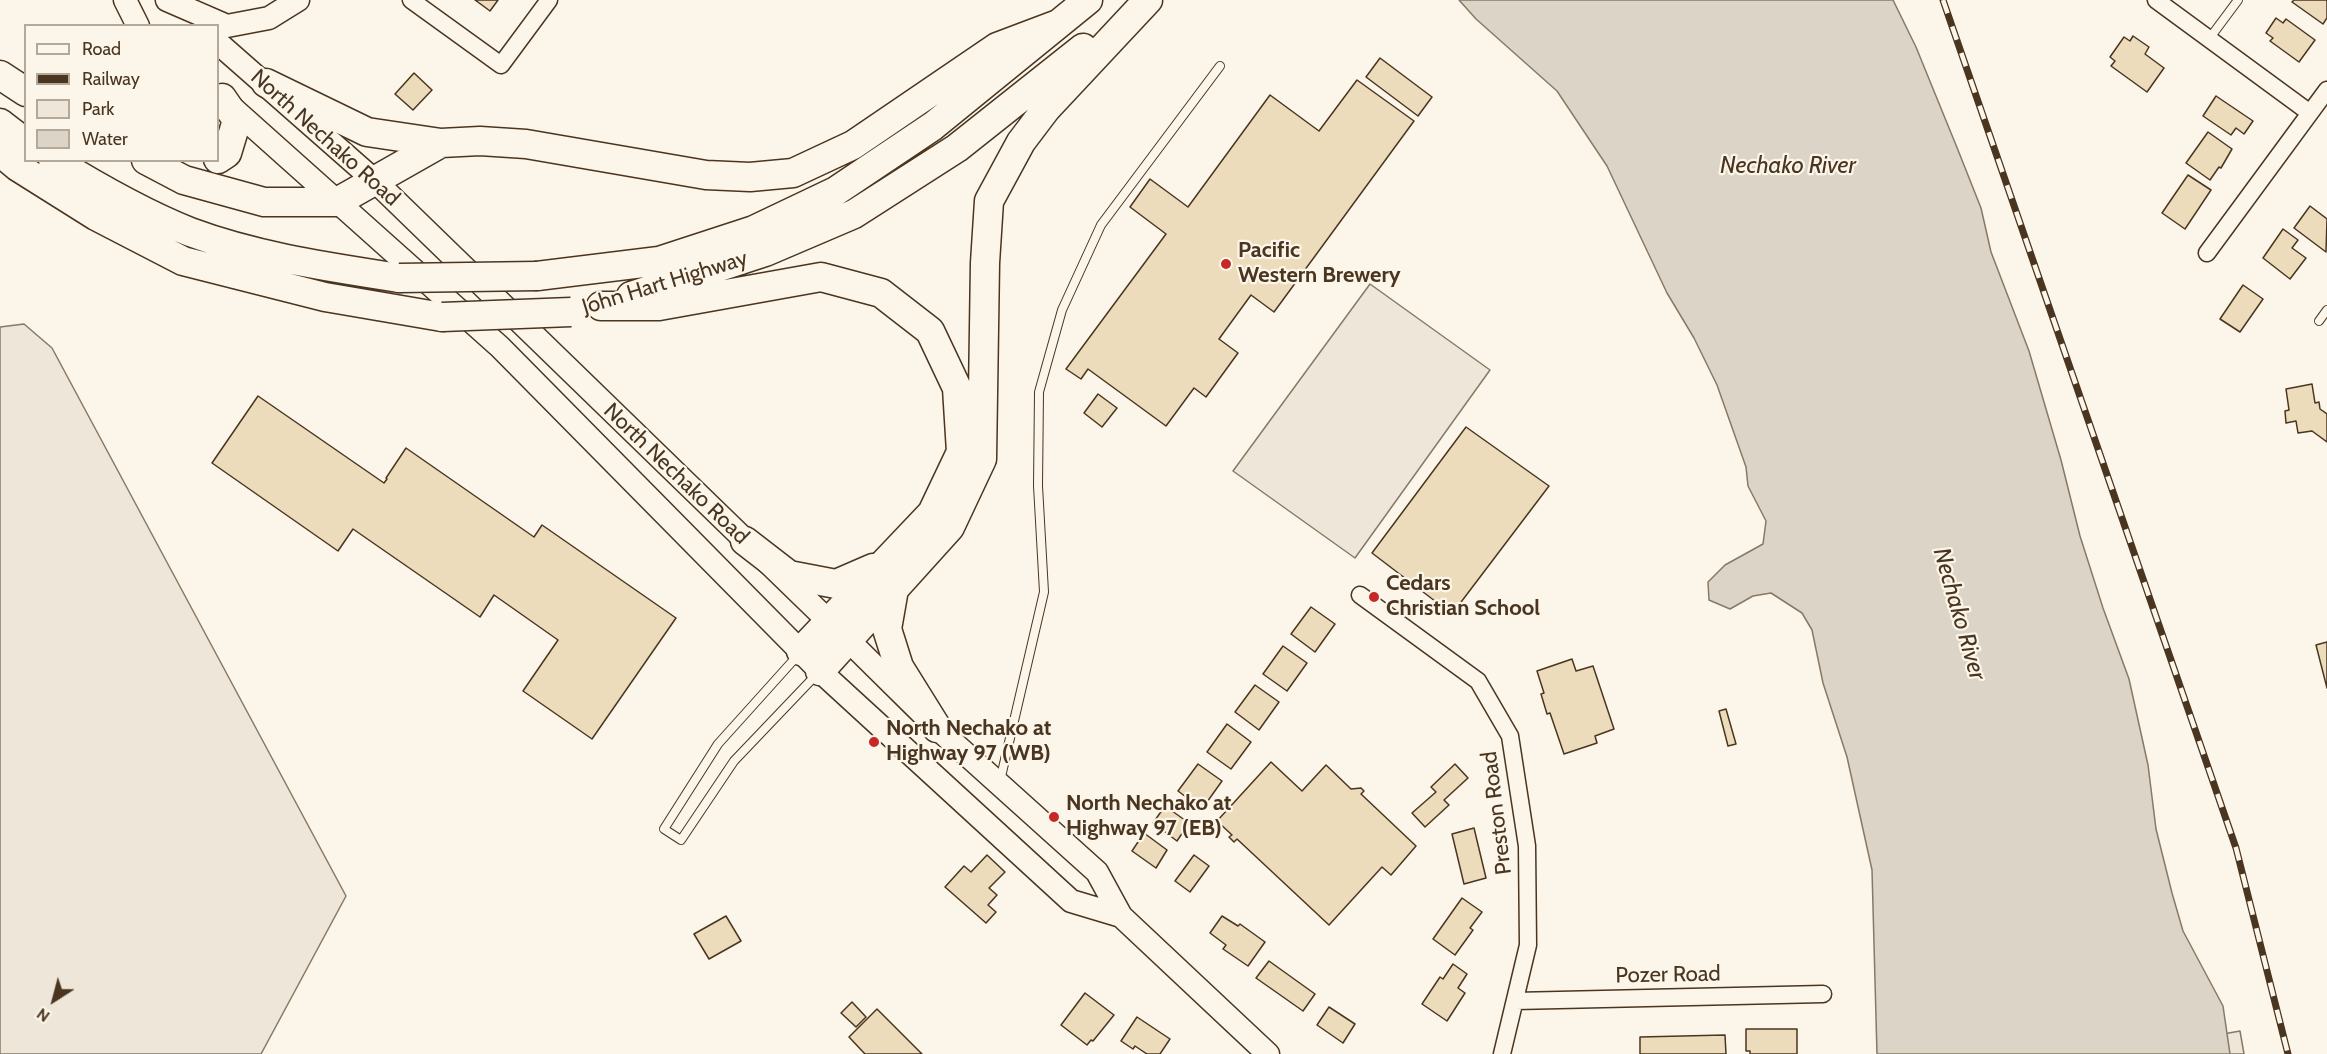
<!DOCTYPE html>
<style>
body{margin:0}
#map{position:relative;width:2327px;height:1054px;overflow:hidden;background:#fbf6e9;font-family:Cabin,sans-serif}
canvas{display:block}
.legend{position:absolute;left:24px;top:24px;width:195px;height:138px;box-sizing:border-box;background:#fbf6e9;border:2px solid #b4a999;margin:0;padding:8px 10px;list-style:none;font-size:18px;color:#4a3520}
.legend li{display:flex;align-items:center;gap:12px;height:30px}
.legend b{width:30px;border:2px solid #b4a999}
.north{position:absolute;left:24px;top:970px;width:60px;height:60px;-webkit-text-stroke:4px #fbf6e9;paint-order:stroke;rotate:216deg;font-size:16px;font-weight:700;line-height:24px;text-align:center;color:#4a3520}
.north::after{content:'';display:block;margin:auto;width:21px;height:27px;background:#4a3520;clip-path:polygon(50% 0,100% 100%,50% 72%,0 100%)}
</style>
<div id="map">
<canvas width="2327" height="1054"></canvas>
<ul class="legend">
<li><b style="height:8px;background:#fbf6e9"></b>Road</li>
<li><b style="height:8px;background:#4a3520"></b>Railway</li>
<li><b style="height:16px;background:#ede6d9"></b>Park</li>
<li><b style="height:16px;background:#dcd4c6"></b>Water</li>
</ul>
<div class="north">N</div>
</div>
<script>
const context = document.querySelector('canvas').getContext('2d');
context.lineJoin = 'round';
function paint(path, color) { context.fillStyle = color; context.fill(path, 'evenodd'); }
function strokePath(path, color, width, dash) { context.strokeStyle = color; context.lineWidth = width; context.lineCap = dash ? 'butt' : 'round'; context.setLineDash(dash || []); context.stroke(path); }
function drawText(font, color, halo, rows, align = 'center') {
  context.font = font + ' Cabin,sans-serif'; context.lineWidth = 4.5; context.setLineDash([]); context.textBaseline = 'middle'; context.strokeStyle = halo; context.fillStyle = color; for (const [text, x, y, turn = 0] of rows) {
    context.save(); context.translate(x, y); context.rotate((+turn || 0) * Math.PI / 180); context.textAlign = isNaN(turn) ? turn : align; if (halo) context.strokeText(text, 0, 0); context.fillText(text, 0, 0); context.restore();
  }
}
const green = new Path2D(`
 M1370,284L1490,370L1355,558L1233,471Z
 M24,324L52,348L346,896L261,1054H0V327Z
 M2240,1031L2244,1054H2191L2195,1039Z`);
paint(green, '#ede6d9');
strokePath(green, '#887966', 1.5);
const water = new Path2D(`
 M1459,0H1893L1916,47L1958,150L1981,208L1991,252L2029,351L2061,460L2080,536L2103,608L2129,679L2148,765L2156,829L2172,893L2183,931L2223,1006L2230,1054H1877L1872,870L1847,757L1823,683L1812,630L1802,613L1771,593L1753,596L1730,609L1709,600L1708,582L1725,565L1763,544L1766,521L1748,486L1746,467L1717,385L1694,338L1667,293L1607,166L1557,91L1476,19Z`);
paint(water, '#dcd4c6');
strokePath(water, '#887966', 1.5);
const building = new Path2D(`
 M475,0H498L490,11Z
 M2294,0H2327V18L2323,24L2292,2Z
 M2276,18L2283,23L2286,19L2315,40L2299,62L2270,41L2273,38L2266,33Z
 M2133,36L2149,47L2145,54L2164,68L2147,92L2111,66L2115,61L2110,57L2124,37L2130,41Z
 M1380,58L1432,97L1418,116L1366,77Z
 M414,73L432,90L413,110L395,94Z
 M1357,80L1414,121L1274,312L1251,295L1219,339L1238,353L1206,397L1194,388L1166,426L1088,369L1081,379L1066,369L1166,234L1130,207L1150,179L1188,207L1270,95L1319,131Z
 M2216,96L2253,121L2244,134L2236,128L2231,135L2203,116Z
 M2208,132L2232,149L2221,168L2219,167L2210,180L2186,163Z
 M2188,175L2211,190L2185,229L2162,213Z
 M2310,206L2327,219L2326,252L2294,228Z
 M2283,229L2298,240L2292,248L2306,258L2290,279L2263,258Z
 M2243,285L2263,299L2240,332L2220,319Z
 M2312,384L2315,403L2319,402L2320,409L2327,414V442L2312,431L2298,433L2296,421L2286,423L2285,411L2289,410L2286,389Z
 M1098,394L1117,408L1102,427L1084,413Z
 M258,396L384,483L387,479L386,478L406,448L534,537L542,525L676,618L592,739L523,691L558,640L494,595L480,617L353,529L338,551L212,463Z
 M1466,427L1549,486L1452,614L1372,553Z
 M1311,607L1335,624L1315,652L1291,634Z
 M2327,642V688L2316,645Z
 M1283,646L1307,663L1287,691L1263,674Z
 M1572,659L1576,671L1593,666L1614,729L1595,736L1597,743L1564,754L1550,713L1547,714L1541,694L1544,693L1537,671Z
 M1255,685L1279,702L1259,730L1235,712Z
 M1726,709L1736,744L1728,746L1719,711Z
 M1227,724L1251,742L1231,769L1207,752Z
 M1271,762L1302,791L1326,765L1351,789L1361,788L1364,791L1361,794L1416,846L1391,875L1382,867L1329,925L1237,839L1234,842L1229,837L1232,835L1217,821Z
 M1198,764L1222,781L1202,809L1178,791Z
 M1455,764L1468,778L1444,800L1449,805L1425,827L1412,813L1436,792L1431,787Z
 M1165,806L1189,823L1177,841L1153,823Z
 M1474,828L1486,878L1464,884L1452,834Z
 M1144,833L1167,850L1156,868L1132,851Z
 M987,855L1005,872L989,888L997,895L988,905L996,912L986,923L945,887L964,866L971,872Z
 M1194,855L1209,866L1190,892L1175,881Z
 M1462,898L1482,912L1470,928L1473,930L1455,955L1433,939Z
 M726,916L741,941L709,959L694,934Z
 M1222,916L1238,926L1240,924L1265,942L1248,966L1223,949L1226,945L1210,933Z
 M1269,961L1315,994L1303,1011L1256,978Z
 M1453,964L1467,974L1458,988L1465,993L1447,1021L1422,1004L1440,977L1443,979Z
 M1085,993L1114,1015L1093,1041L1091,1040L1087,1045L1061,1025Z
 M852,1002L866,1017L856,1027L841,1013Z
 M1329,1007L1355,1024L1343,1043L1317,1025Z
 M877,1009L922,1054H865L849,1037Z
 M1137,1017L1170,1039L1160,1054H1147L1135,1046L1133,1049L1121,1041Z
 M1746,1029H1797V1054H1750V1051H1746Z
 M1725,1035L1726,1054H1640V1037Z`);
paint(building, '#ecdcbc');
strokePath(building, '#4a3520', 1.5);
const lane = new Path2D(`
 M2209,39L2238,0
 M2319,321L2327,310
 M799,654L718,744L664,829L681,840L734,761L817,674
 M1000,781L1044,592L1038,486L1039,392L1062,310L1101,225L1220,66`);
const street = new Path2D(`
 M411,0L501,65L549,0
 M2156,0L2310,113
 M2207,253L2327,90
 M1360,595L1478,681L1510,736L1527,846L1528,945L1502,1054
 M1515,1001L1823,994`);
const secondary = new Path2D(`
 M125,0L138,26
 M167,0L227,26L269,18L298,0
 M218,43L375,181L849,641L937,728L1097,872L1121,916L1268,1054
 M228,104L500,347L820,671L1071,901L1121,916`);
const highway = new Path2D(`
 M0,75L26,92
 M266,83L367,132L441,143L480,141L526,144L706,175L750,177L793,173L853,145L997,47L1058,24
 M0,123L26,143
 M0,152L18,167L96,216L183,261L325,297L442,317
 M218,159L227,153L237,120L222,98
 M53,160C97,187 142,213 190,232C257,257 329,267 399,278
 M146,160L184,180L264,202H337L441,143
 M537,276L659,261L754,230L836,191L933,126L1088,0
 M631,296L765,252L854,214L957,148L1083,48
 M601,306H659L821,277L881,293L930,331L957,388L961,452L932,513L801,651
 M745,541L789,575L836,584L873,568
 M894,589L887,629L899,667L937,728
 M820,671L950,527L982,459L985,263L989,201L1021,142L1046,109L1148,0`);
strokePath(lane, '#4a3520', 10);
strokePath(street, '#4a3520', 19);
strokePath(secondary, '#4a3520', 25);
strokePath(highway, '#4a3520', 31);
strokePath(lane, '#fbf6e9', 8);
strokePath(street, '#fbf6e9', 16);
strokePath(secondary, '#fbf6e9', 22);
strokePath(highway, '#fbf6e9', 28);
const rail = new Path2D(`
 M1943,0L2236,848L2288,1054`);
strokePath(rail, '#4a3520', 7);
strokePath(rail, '#fbf6e9', 4.5, [14]);
const highwayBridge = new Path2D(`
 M399,278L537,276
 M442,317L571,312`);
strokePath(highwayBridge, '#4a3520', 31, []);
strokePath(highwayBridge, '#fbf6e9', 28);
for (const [x, y, r, color] of [
 [1226,264,6,"#c62828"],
 [1374,597,6,"#c62828"],
 [874,742,6,"#c62828"],
 [1054,817,6,"#c62828"]
]) { const dot = new Path2D(); dot.arc(x, y, r, 0, 2 * Math.PI); context.fillStyle = color; context.fill(dot); strokePath(dot, '#fbf6e9', 2); }
drawText('22px', '#4a3520', '#fbf6e9', [
 ["North Nechako Road",325,138,42],
 ["John Hart Highway",665,283,-17],
 ["North Nechako Road",676,474,44],
 ["Preston Road",1497,813,-97],
 ["Pozer Road",1668,975,-1]
]);
drawText('bold 22px', '#4a3520', '#fbf6e9', [
 ["Pacific",1238,251],
 ["Western Brewery",1238,276],
 ["Cedars",1386,584],
 ["Christian School",1386,609],
 ["North Nechako at",886,729],
 ["Highway 97 (WB)",886,754],
 ["North Nechako at",1066,804],
 ["Highway 97 (EB)",1066,829]
], 'left');
drawText('italic 24px', '#4a3520', '#fbf6e9', [
 ["Nechako River",1788,166],
 ["Nechako River",1959,614,74]
]);
</script>
